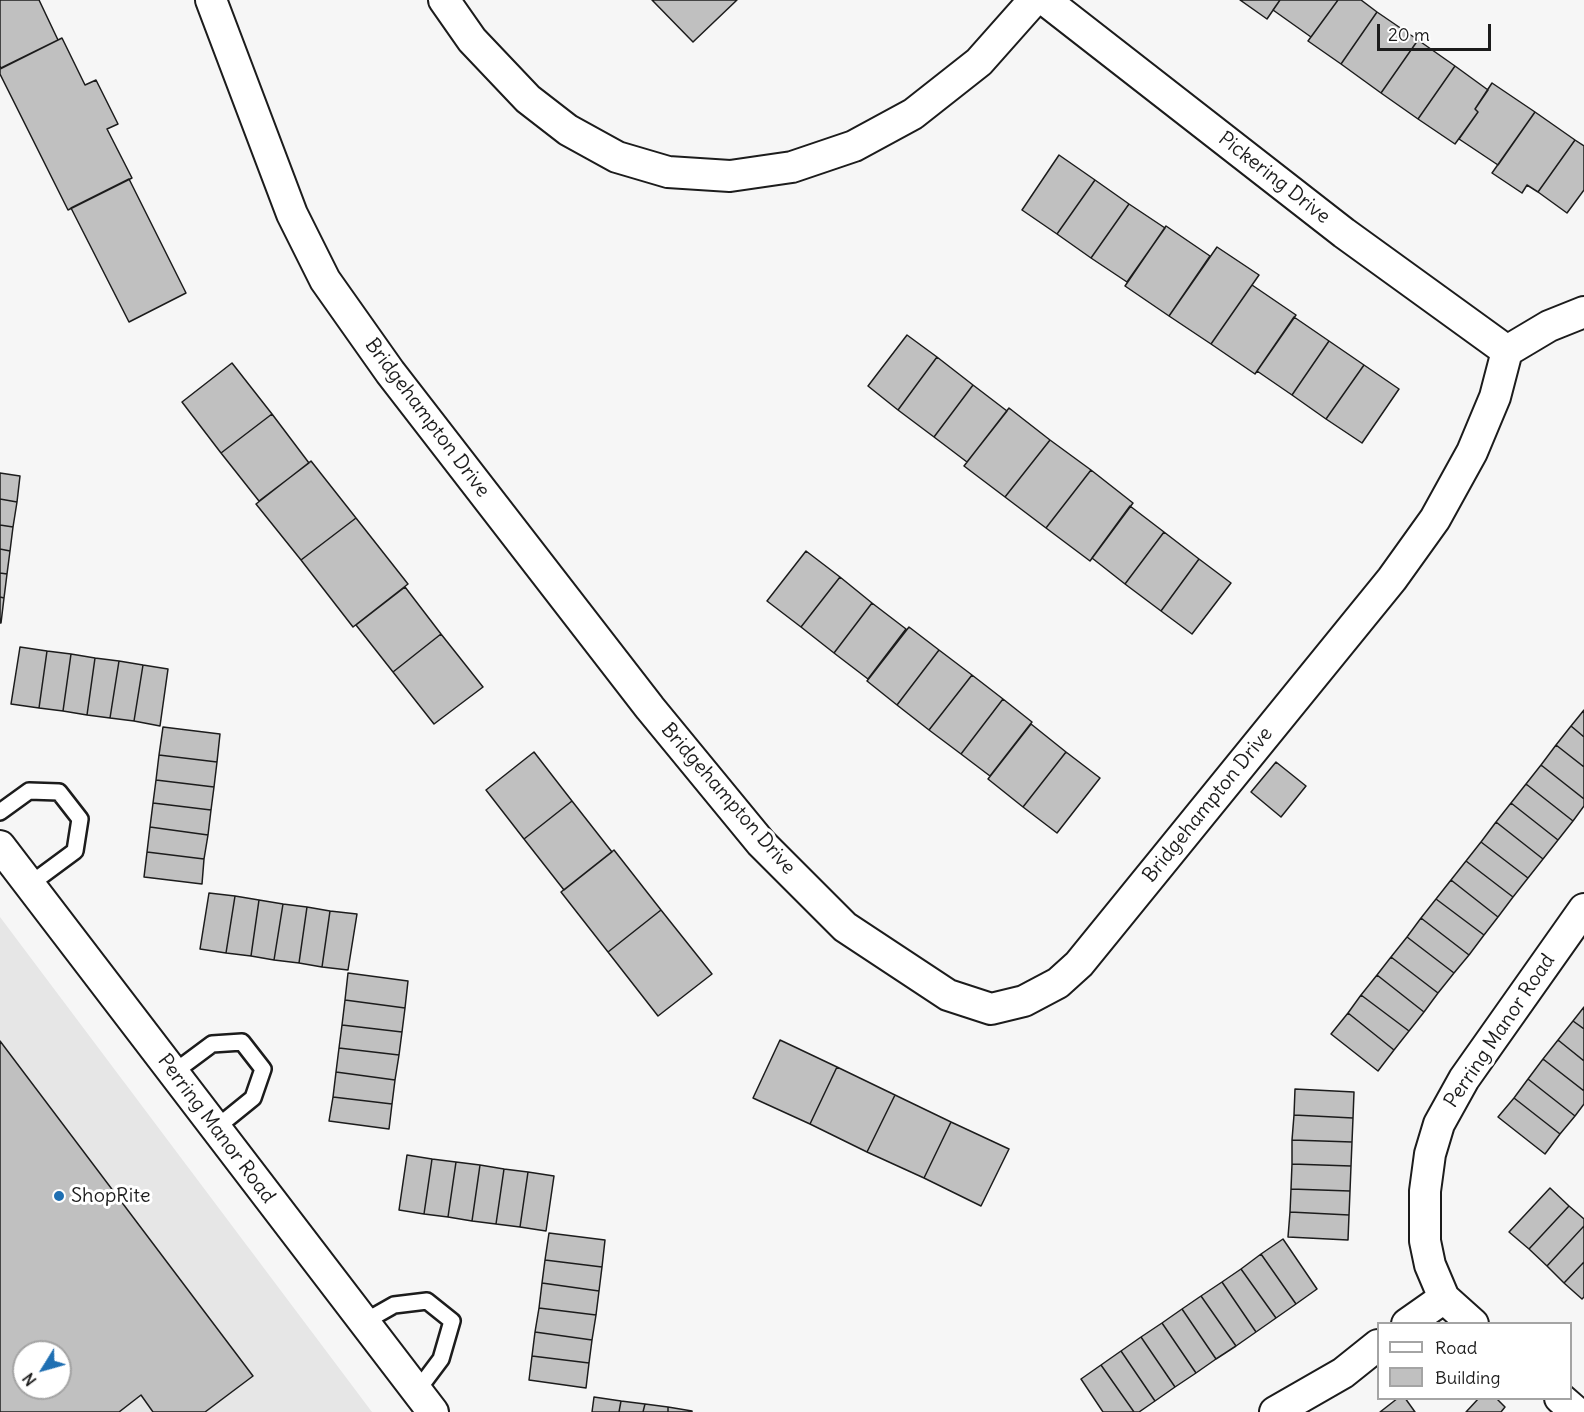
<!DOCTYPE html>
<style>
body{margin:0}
#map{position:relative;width:1584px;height:1412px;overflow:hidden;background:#f6f6f6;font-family:Delius,sans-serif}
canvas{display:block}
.legend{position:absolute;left:1377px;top:1322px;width:195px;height:78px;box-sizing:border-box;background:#fff;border:2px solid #a4a4a4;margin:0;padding:8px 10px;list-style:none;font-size:18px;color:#1c1c1c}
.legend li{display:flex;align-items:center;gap:12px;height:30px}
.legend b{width:30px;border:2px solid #a4a4a4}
.north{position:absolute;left:12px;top:1340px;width:60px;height:60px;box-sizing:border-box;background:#fff;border:2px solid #a4a4a4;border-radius:50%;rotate:233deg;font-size:16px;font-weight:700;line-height:24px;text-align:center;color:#1c1c1c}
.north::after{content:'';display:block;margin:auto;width:21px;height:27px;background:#1f6fb2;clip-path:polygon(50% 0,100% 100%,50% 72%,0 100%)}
.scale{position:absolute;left:1377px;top:24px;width:114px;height:27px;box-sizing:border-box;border:3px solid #1c1c1c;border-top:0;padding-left:8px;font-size:18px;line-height:21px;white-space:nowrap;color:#1c1c1c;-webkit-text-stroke:4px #fff;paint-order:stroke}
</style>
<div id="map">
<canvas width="1584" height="1412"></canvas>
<ul class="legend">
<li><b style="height:8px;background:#fff"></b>Road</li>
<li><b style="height:16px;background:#c0c0c0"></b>Building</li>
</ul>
<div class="north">N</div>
<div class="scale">20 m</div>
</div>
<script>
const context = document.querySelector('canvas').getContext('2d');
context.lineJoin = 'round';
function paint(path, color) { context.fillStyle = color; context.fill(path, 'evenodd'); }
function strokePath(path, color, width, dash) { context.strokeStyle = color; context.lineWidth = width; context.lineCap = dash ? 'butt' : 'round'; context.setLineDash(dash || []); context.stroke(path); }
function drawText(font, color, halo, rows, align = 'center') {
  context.font = font + ' Delius,sans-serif'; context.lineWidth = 6; context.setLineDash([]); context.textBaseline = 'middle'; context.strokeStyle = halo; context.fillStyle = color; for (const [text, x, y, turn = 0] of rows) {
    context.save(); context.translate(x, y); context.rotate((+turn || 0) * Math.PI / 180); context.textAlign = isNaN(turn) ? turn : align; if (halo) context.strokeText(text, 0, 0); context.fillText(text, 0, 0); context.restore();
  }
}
paint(new Path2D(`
 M0,917L372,1412H0ZM24,1352H60V1388H24Z`), '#e6e6e6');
const building = new Path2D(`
 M0,0H39L58,40L1,68L0,66Z
 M652,0H737L693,42Z
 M1240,0H1280L1267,19Z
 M1280,0H1338L1311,37L1273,10Z
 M1338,0H1361L1377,12L1341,64L1308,41Z
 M1377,12L1418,40L1381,93L1341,64Z
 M62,38L85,85L96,80L118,124L107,129L132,178L68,210L0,74V69Z
 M1418,40L1455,66L1418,119L1381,93Z
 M1455,66L1488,90L1475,109L1478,112L1455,144L1418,119Z
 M1492,83L1535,112L1498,165L1459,139L1478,112L1475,109Z
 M1535,112L1575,140L1538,192L1527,185L1522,193L1492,173Z
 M1575,140L1584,146V190L1567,213L1538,192Z
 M1059,155L1095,180L1057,234L1022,210Z
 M129,179L186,293L129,322L71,208Z
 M1095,180L1129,204L1091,258L1057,234Z
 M1129,204L1165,228L1127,282L1091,258Z
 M1166,226L1210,256L1169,316L1125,286Z
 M1217,247L1259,275L1211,344L1169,316Z
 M1252,285L1296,315L1255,374L1211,344Z
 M1294,317L1329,341L1292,395L1257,371Z
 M907,335L937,357L898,410L868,386Z
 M1329,341L1364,365L1326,419L1292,395Z
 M937,357L973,385L934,437L898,410Z
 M232,363L272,414L221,453L182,402Z
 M1364,365L1399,389L1362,443L1326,419Z
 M973,385L1007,411L967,462L934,437Z
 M1009,408L1050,440L1005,497L964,466Z
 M272,414L309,463L259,501L221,453Z
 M1050,440L1091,470L1046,528L1005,497Z
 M311,461L356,518L301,560L256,504Z
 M1091,470L1133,503L1090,561L1046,528Z
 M0,473L20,476L17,502L0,499Z
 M0,499L17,502L13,527L0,525Z
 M1130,506L1164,532L1125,584L1092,558Z
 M356,518L408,584L353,627L301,560Z
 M0,525L13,527L10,551L0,549Z
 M1164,532L1199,559L1161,611L1125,584Z
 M0,549L10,551L7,574L0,573Z
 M806,551L840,577L801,627L767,601Z
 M1199,559L1231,583L1192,634L1161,611Z
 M0,573L7,574L4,598L0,597Z
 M840,577L872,603L834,653L801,627Z
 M405,587L441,634L393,672L356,625Z
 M0,597L4,598L1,623H0Z
 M872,603L906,629L868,679L834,653Z
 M909,627L939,650L897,705L867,681Z
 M441,634L483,687L434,724L393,672Z
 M20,647L47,651L39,708L11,704Z
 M939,650L972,675L929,730L897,705Z
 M47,651L71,654L63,711L39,708Z
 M71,654L95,658L87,715L63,711Z
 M95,658L119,661L110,718L87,715Z
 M119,661L143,665L134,721L110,718Z
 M143,665L168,669L160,726L134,721Z
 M972,675L1003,699L961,754L929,730Z
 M1003,699L1032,722L990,776L961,754Z
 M1584,710V737L1571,726Z
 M1031,724L1066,752L1023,807L988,779Z
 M1571,726L1584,737V767L1556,745Z
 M163,727L220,734L217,762L159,755Z
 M1556,745L1584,767V799L1541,765Z
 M534,752L572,801L524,839L486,790Z
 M1066,752L1100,778L1057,833L1023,807Z
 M159,755L217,762L214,787L156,780Z
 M1276,762L1306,786L1281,817L1251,792Z
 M1541,765L1584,799V806L1573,821L1526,784Z
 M156,780L214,787L211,810L153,803Z
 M1526,784L1573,821L1558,840L1511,803Z
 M572,801L612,852L564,890L524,839Z
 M153,803L211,810L208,835L150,827Z
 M1511,803L1558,840L1543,859L1496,822Z
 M1496,822L1543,859L1528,878L1481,842Z
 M150,827L208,835L204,859L147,852Z
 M1481,842L1528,878L1513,897L1466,861Z
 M614,850L661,910L608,952L561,892Z
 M147,852L204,859L202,884L144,877Z
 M1466,861L1513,897L1498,917L1451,880Z
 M1451,880L1498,917L1484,935L1436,899Z
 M209,893L235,896L226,953L200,949Z
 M235,896L259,900L251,956L226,953Z
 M1436,899L1484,935L1469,955L1421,918Z
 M259,900L283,904L274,960L251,956Z
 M283,904L307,907L299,963L274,960Z
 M307,907L330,911L322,967L299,963Z
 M661,910L712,974L658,1016L608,952Z
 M330,911L357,914L348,970L322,967Z
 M1421,918L1469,955L1454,973L1407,937Z
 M1407,937L1454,973L1438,993L1391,957Z
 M1391,957L1438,993L1424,1012L1377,975Z
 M348,973L408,981L405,1008L345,1000Z
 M1377,975L1424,1012L1409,1031L1361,995Z
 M1361,995L1409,1031L1394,1050L1348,1013Z
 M345,1000L405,1008L402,1032L342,1025Z
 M1584,1007V1029L1573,1021Z
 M1348,1013L1394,1050L1378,1071L1331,1034Z
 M1573,1021L1584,1029V1061L1558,1040Z
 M342,1025L402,1032L399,1055L339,1048Z
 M780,1040L837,1067L810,1124L753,1098Z
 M1558,1040L1584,1061V1091L1543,1059Z
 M0,1041L253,1376L205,1412H153L141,1395L119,1412H0ZM24,1352H60V1388H24Z
 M339,1048L399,1055L395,1080L336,1072Z
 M1543,1059L1584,1091V1104L1575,1116L1528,1079Z
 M837,1067L895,1095L867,1152L810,1124Z
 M336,1072L395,1080L392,1104L333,1097Z
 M1528,1079L1575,1116L1560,1134L1514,1098Z
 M1295,1089L1354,1092L1353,1118L1294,1115Z
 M895,1095L951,1122L924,1178L867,1152Z
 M333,1097L392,1104L389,1129L329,1121Z
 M1514,1098L1560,1134L1545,1154L1498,1117Z
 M1294,1115L1353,1118L1352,1142L1292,1140Z
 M951,1122L1009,1149L981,1206L924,1178Z
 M1292,1140L1352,1142L1351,1166L1292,1164Z
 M407,1155L432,1159L424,1214L399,1210Z
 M432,1159L456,1162L448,1217L424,1214Z
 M456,1162L480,1165L472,1221L448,1217Z
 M1292,1164L1351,1166L1350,1191L1291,1189Z
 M480,1165L504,1169L496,1224L472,1221Z
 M504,1169L528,1172L520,1227L496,1224Z
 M528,1172L554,1176L546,1231L520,1227Z
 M1550,1188L1569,1206L1529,1249L1509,1232Z
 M1291,1189L1350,1191L1349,1215L1290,1212Z
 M1569,1206L1584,1219V1226L1547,1266L1529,1249Z
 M1290,1212L1349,1215L1348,1240L1288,1237Z
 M1584,1226V1262L1564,1283L1547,1266Z
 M549,1233L605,1240L602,1267L545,1260Z
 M1283,1239L1317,1289L1296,1304L1261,1254Z
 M1261,1254L1296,1304L1276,1318L1241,1269Z
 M545,1260L602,1267L599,1291L542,1283Z
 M1584,1262V1297L1582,1299L1564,1283Z
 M1241,1269L1276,1318L1256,1332L1222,1282Z
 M1222,1282L1256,1332L1236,1346L1201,1296Z
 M542,1283L599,1291L596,1315L539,1308Z
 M1201,1296L1236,1346L1216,1359L1182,1309Z
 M539,1308L596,1315L592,1340L535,1332Z
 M1182,1309L1216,1359L1196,1373L1162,1323Z
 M1162,1323L1196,1373L1175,1387L1141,1337Z
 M535,1332L592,1340L589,1363L532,1356Z
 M1141,1337L1175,1387L1155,1401L1121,1351Z
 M1121,1351L1155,1401L1139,1412H1134L1101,1365Z
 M532,1356L589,1363L586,1388L529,1380Z
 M1101,1365L1134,1412H1103L1081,1379Z
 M594,1397L621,1401L619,1412H592Z
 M1398,1398H1405L1415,1412H1380Z
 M1479,1398H1496L1505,1407L1501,1412H1466Z
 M621,1401L645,1404L643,1412H619Z
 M645,1404L668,1407V1412H643Z
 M668,1407L692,1411V1412H668Z`);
paint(building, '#c0c0c0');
strokePath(building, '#1c1c1c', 1.5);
const service = new Path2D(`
 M0,812L29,791L59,792L80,819L75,851L29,885
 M173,1073L212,1044L242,1042L263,1069L253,1098L216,1128
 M364,1322L394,1305L427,1301L452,1321L441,1359L417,1391`);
const minor = new Path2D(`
 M211,0L292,214L325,280L390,372L650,708L761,843L845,927L948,995L991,1009L1024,1001L1058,983L1079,964L1392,579L1435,519L1472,452L1495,397L1507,351L1549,326L1584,312
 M444,0L472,40L528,99L568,130L617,157L668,172L730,176L792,167L854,146L913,114L979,62L1034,0
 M1045,0L1344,233L1507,351
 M0,846L433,1412
 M1407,1324L1444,1298
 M1473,1324L1444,1298L1430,1265L1425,1241V1191L1430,1154L1439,1124L1464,1079L1584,909
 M1560,1398L1576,1412
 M1275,1412L1343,1373L1378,1345`);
strokePath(service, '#1c1c1c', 20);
strokePath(minor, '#1c1c1c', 34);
strokePath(service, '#fff', 15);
strokePath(minor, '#fff', 30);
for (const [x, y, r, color] of [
 [59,1196,6,"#1f6fb2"]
]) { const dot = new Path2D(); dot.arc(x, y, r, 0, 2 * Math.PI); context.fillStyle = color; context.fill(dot); strokePath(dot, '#fff', 2); }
drawText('20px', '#1c1c1c', '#fff', [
 ["Pickering Drive",1274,178,38],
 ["Bridgehampton Drive",427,418,53],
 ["Bridgehampton Drive",728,799,49],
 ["Bridgehampton Drive",1208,805,-51],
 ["Perring Manor Road",1500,1031,-56],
 ["Perring Manor Road",216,1129,53]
]);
drawText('20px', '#1c1c1c', '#fff', [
 ["ShopRite",71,1196]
], 'left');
</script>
